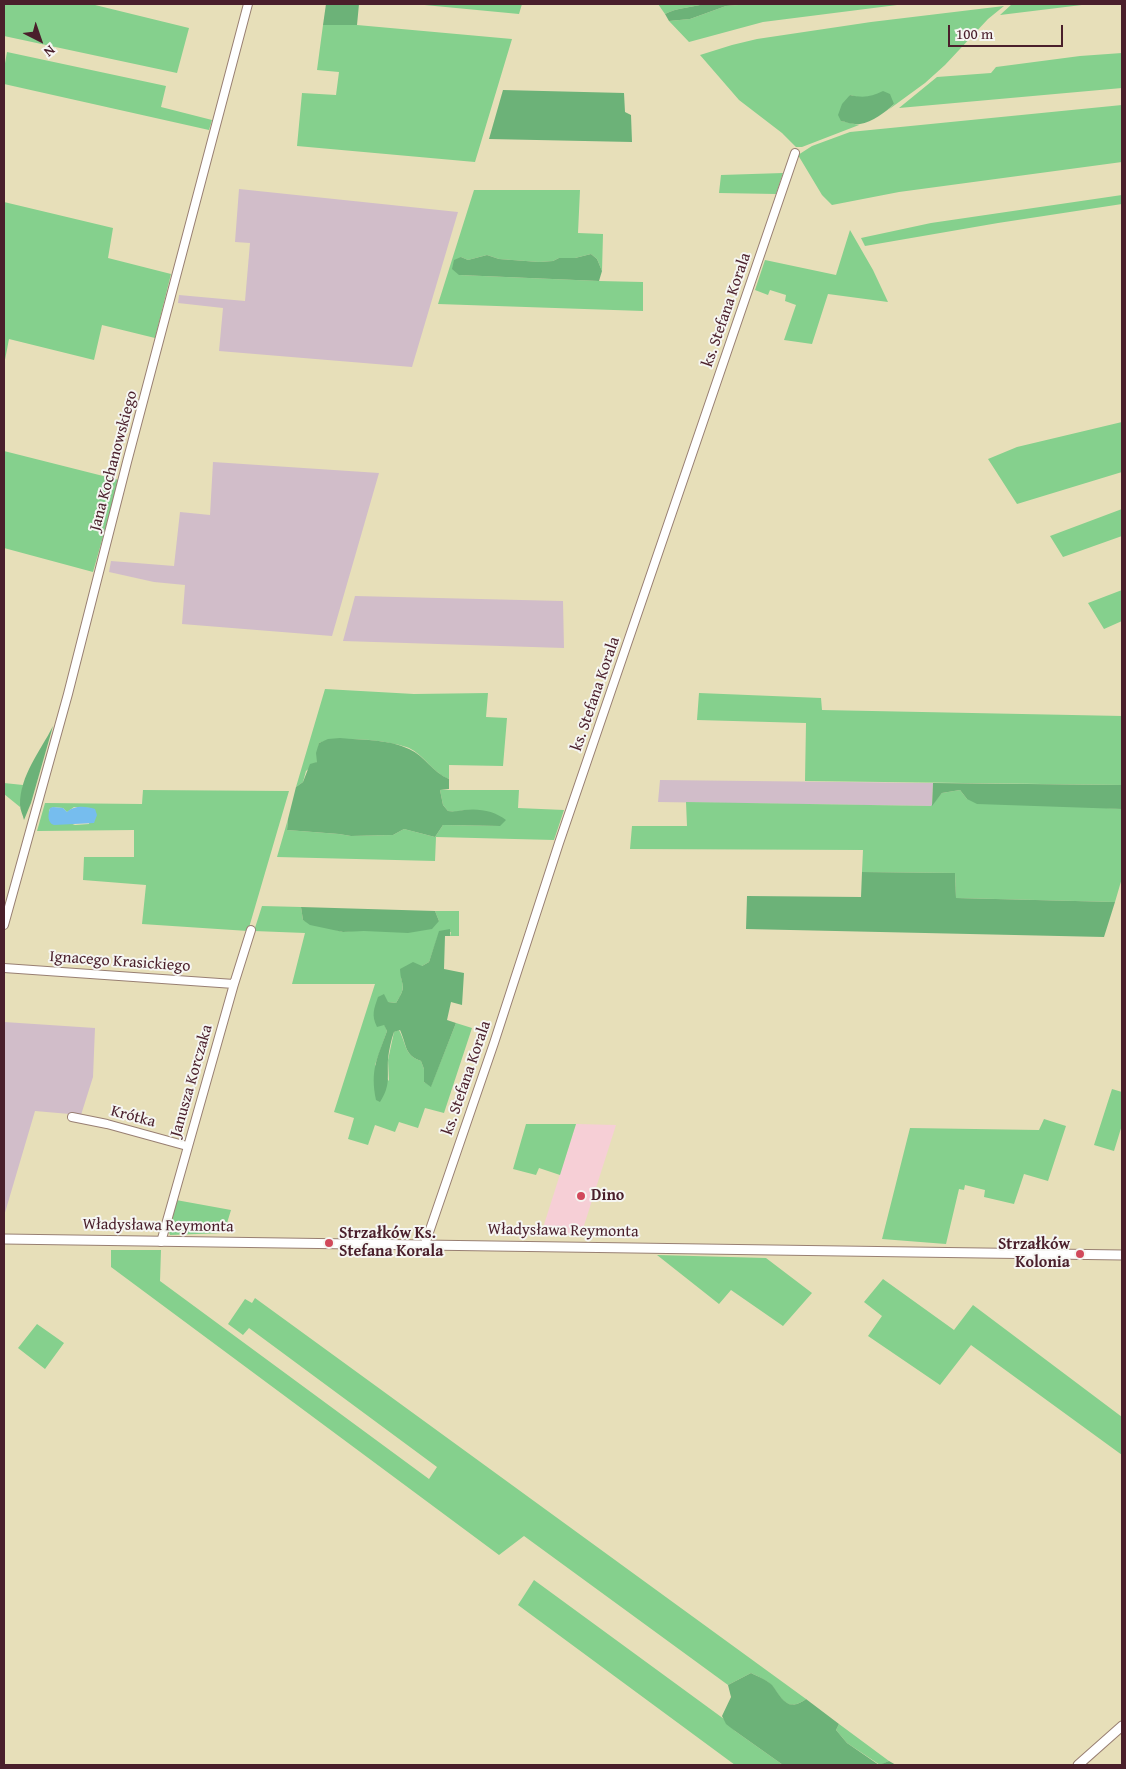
<!DOCTYPE html>
<meta charset="utf-8">
<style>
body{margin:0}
#map{position:relative;width:1126px;height:1769px;overflow:hidden;background:#e7dfb9;font-family:"Gentium Book Plus",serif}
canvas{display:block}
.frame{position:absolute;inset:0;border:5px solid #4a1f2b;pointer-events:none}
.north{position:absolute;left:15px;top:15px;width:50px;height:50px;-webkit-text-stroke:4px #f6f6f2;paint-order:stroke;rotate:139deg;font-size:14px;font-weight:700;line-height:20px;text-align:center;color:#4a1f2b}
.north::after{content:'';display:block;margin:auto;width:18px;height:22px;background:#4a1f2b;clip-path:polygon(50% 0,100% 100%,50% 72%,0 100%)}
.scale{position:absolute;left:948px;top:25px;width:115px;height:22px;box-sizing:border-box;border:2px solid #4a1f2b;border-top:0;padding-left:6px;font-size:15px;line-height:18px;white-space:nowrap;color:#4a1f2b;-webkit-text-stroke:4px #f6f6f2;paint-order:stroke}
</style>
<div id="map">
<canvas width="1126" height="1769"></canvas>
<div class="frame"></div>
<div class="north">N</div>
<div class="scale">100 m</div>
</div>
<script>
const context = document.querySelector('canvas').getContext('2d');
context.lineJoin = 'round';
function paint(path, color) { context.fillStyle = color; context.fill(path, 'evenodd'); }
function strokePath(path, color, width, dash) { context.strokeStyle = color; context.lineWidth = width; context.lineCap = dash ? 'butt' : 'round'; context.setLineDash(dash || []); context.stroke(path); }
function drawText(font, color, halo, rows, align = 'center') {
  context.font = font + ' "Gentium Book Plus",serif'; context.lineWidth = 4; context.setLineDash([]); context.textBaseline = 'middle'; context.strokeStyle = halo; context.fillStyle = color; for (const [text, x, y, turn = 0] of rows) {
    context.save(); context.translate(x, y); context.rotate((+turn || 0) * Math.PI / 180); context.textAlign = isNaN(turn) ? turn : align; if (halo) context.strokeText(text, 0, 0); context.fillText(text, 0, 0); context.restore();
  }
}
paint(new Path2D(`
 M576,1124L616,1125L581,1235L541,1234Z`), '#f6cfd6');
paint(new Path2D(`
 M239,189L458,212L412,367L219,351L223,308L178,303L179,295L245,301L250,243L235,242Z
 M213,462L379,473L332,636L182,624L185,585L154,582L109,572L111,561L174,566L180,512L210,515Z
 M355,596L563,601L564,648L343,641Z
 M660,780L933,783L932,806L658,802Z
 M4,1022L95,1028L93,1077L81,1115L35,1111L4,1216Z`), '#d1bdc9');
paint(new Path2D(`
 M4,4H91L189,28L177,73L4,36Z
 M414,4H522L519,14Z
 M658,4H705C692,7 676,8 665,14Z
 M751,4H905L763,22L689,42L669,21L690,19L726,6Z
 M1012,4H1090L1000,15Z
 M1004,6L988,19L945,65L925,83L888,110L894,104L873,96L861,98L850,95L841,121L859,125L802,147H796L782,133L739,100L700,55L732,45L757,39L871,22Z
 M323,25H357L512,39L475,162L297,146L302,93L336,95L339,72L317,70Z
 M7,52L166,86L161,107L212,120L209,130L4,84V69Z
 M1122,53V88L899,108L937,77L991,73L996,67L1080,56Z
 M1122,105V162L899,192L832,205L822,195L798,155L812,146L850,132Z
 M783,173L776,194L719,193L721,175Z
 M474,190H580L578,233L603,234L602,271L597,259L591,254L575,258H559L553,261L539,262L499,259L487,255L468,260L461,257L459,275L599,281L643,282V311L438,304Z
 M1122,195V204L998,223L865,246L861,238L931,223Z
 M4,202L113,228L108,258L171,274L155,338L102,325L94,360L9,339L4,365Z
 M850,230L873,270L888,302L828,294L812,344L784,340L796,305L785,301L786,295L770,290L768,295L755,290L765,260L836,275Z
 M1122,422V472L1017,504L988,459L1017,447Z
 M4,451L119,480L93,572L4,548Z
 M1122,509V536L1063,557L1050,536Z
 M1122,590V621L1104,629L1088,603Z
 M325,689L414,694L488,693L486,717L507,718L503,766L449,765V779C433,773 424,755 409,748C389,740 338,735 319,743L317,762L306,771L303,782L296,787Z
 M699,693L821,698L822,710L1122,716V785L805,781L806,723L697,720Z
 M4,783L23,785L20,807L4,794Z
 M143,790L289,791L248,931L142,924L146,885L83,880L84,857H134V830L37,831L45,803L142,804ZM53,807L63,808L67,812L74,807L90,808L89,824L75,825L49,815V810Z
 M440,790H519L518,808L564,810L554,840L436,837L435,861L277,857L288,819L287,830L339,834L351,836L393,835L404,829L435,837L443,825L500,826L465,810L455,812L448,811L443,805Z
 M960,790L967,799L1122,809V878L1115,902L956,898L955,873L862,872L863,850L630,849L632,826H687L686,802L931,806L942,793Z
 M262,906L301,907L303,920L343,932L439,921L435,911H459V936H450L451,932L438,936L429,962L401,978C405,989 402,993 396,1003L388,1002L384,1024L387,1031L375,1065L389,1081L388,1060L394,1032L399,1030C407,1045 404,1055 421,1061L424,1069V1082L431,1086L456,1023L472,1028L444,1113L425,1108L418,1128L399,1122L395,1132L375,1125L368,1145L348,1139L354,1118L334,1112L375,984H292L305,933L254,931Z
 M1112,1089L1122,1092V1125L1114,1151L1094,1145Z
 M1044,1119L1066,1126L1048,1181L1024,1174L1014,1204L984,1197L985,1190L965,1185L964,1190L959,1189L946,1244L882,1239L910,1128L1039,1130Z
 M526,1124H576L560,1175L539,1168L536,1175L513,1169Z
 M176,1200L231,1210L224,1233L170,1235L167,1228Z
 M111,1250H161L160,1281L429,1479L437,1467L249,1328L243,1335L228,1324L245,1299L252,1303L255,1298L806,1699C787,1713 782,1698 772,1686C767,1680 757,1676 751,1673L728,1685L524,1536L499,1555L111,1267Z
 M657,1255L766,1258L812,1293L783,1326L731,1290L719,1304Z
 M883,1279L954,1330L973,1305L1122,1417V1455L971,1345L940,1385L868,1336L882,1316L864,1302Z
 M37,1324L64,1343L45,1369L18,1348Z
 M534,1580L724,1719L735,1731L783,1765H735L518,1605Z
 M839,1724L889,1761L880,1765L847,1743L836,1730Z`), '#85d08d');
paint(new Path2D(`
 M326,4H359L357,25H323Z
 M705,4H751L726,6L690,19L669,21L665,14C676,8 692,7 705,4Z
 M503,90L624,93L625,112L631,115L632,142L489,139Z
 M883,91L890,94L894,104C886,112 872,122 860,124C854,125 846,122 841,121L838,115L842,104L850,95C863,98 871,97 883,91Z
 M591,254L597,259L602,271L599,281L459,275L452,269L454,260L461,257L468,260L487,255L499,259L539,262L553,261L559,258H575Z
 M53,726L31,803L24,820C23,815 20,810 20,805C20,775 40,752 53,726Z
 M340,738C362,740 388,739 409,749C425,756 433,773 449,779V789L440,790L443,805L448,811C454,812 458,811 464,810C479,808 495,811 506,820L500,826L443,825L435,837L404,829L393,835L351,836L339,834L287,830L288,819L296,787L303,782L310,764L317,762L316,753L319,743L328,739Z
 M933,783L1122,785V809L977,804L967,799L960,790L942,793L932,806Z
 M862,872L955,873L956,898L1115,902L1104,937L746,929L747,896L861,897Z
 M301,907L435,911L439,921L432,929L408,933L364,931L343,932L310,925L303,920Z
 M450,929V936H445L444,969L464,973L462,1005L451,1002L447,1020L456,1023L431,1087L424,1082V1069L421,1061C404,1055 407,1045 400,1030L394,1032C391,1040 389,1050 388,1059C387,1077 391,1085 380,1102L376,1100C370,1070 377,1059 387,1031L384,1025L377,1027C371,1015 374,1009 378,997L384,994L388,1002L396,1003C408,984 401,988 400,969L413,962L422,966L429,962L439,931Z
 M751,1673C757,1676 767,1680 772,1685C782,1698 787,1713 806,1699L839,1724L836,1730L847,1743L879,1765L889,1761L896,1765H783L735,1731L726,1724L722,1716L731,1697L728,1685Z`), '#6cb278');
paint(new Path2D(`
 M53,807L63,808L67,812C74,805 86,806 95,809L97,815L94,823L54,825C47,823 48,814 50,808Z`), '#76bdee');
const minor = new Path2D(`
 M4,925L68,694L127,462L248,4
 M4,968L234,984
 M72,1117L107,1124L187,1146
 M161,1242L234,984L251,930
 M425,1244L494,1043L559,843L795,153`);
const tertiary = new Path2D(`
 M4,1239L1122,1255
 M1078,1765L1122,1726`);
strokePath(minor, '#987f72', 10);
strokePath(tertiary, '#987f72', 11);
strokePath(minor, '#fff', 8);
strokePath(tertiary, '#fff', 9);
for (const [x, y, r, color] of [
 [581,1196,5,"#d1495b"],
 [329,1243,5,"#d1495b"],
 [1080,1254,5,"#d1495b"]
]) { const dot = new Path2D(); dot.arc(x, y, r, 0, 2 * Math.PI); context.fillStyle = color; context.fill(dot); strokePath(dot, '#f6f6f2', 2); }
drawText('16px', '#4a1f2b', '#f6f6f2', [
 ["ks. Stefana Korala",727,310,-71],
 ["Jana Kochanowskiego",114,461,-75],
 ["ks. Stefana Korala",596,694,-71],
 ["Ignacego Krasickiego",120,962,4],
 ["ks. Stefana Korala",467,1078,-71],
 ["Janusza Korczaka",192,1081,-74],
 ["Krótka",133,1117,15],
 ["Władysława Reymonta",158,1226,1],
 ["Władysława Reymonta",563,1231,1]
]);
drawText('bold 16px', '#4a1f2b', '#f6f6f2', [
 ["Dino",591,1196],
 ["Strzałków Ks.",339,1234],
 ["Stefana Korala",339,1252],
 ["Strzałków",1070,1245,"right"],
 ["Kolonia",1070,1263,"right"]
], 'left');
</script>
